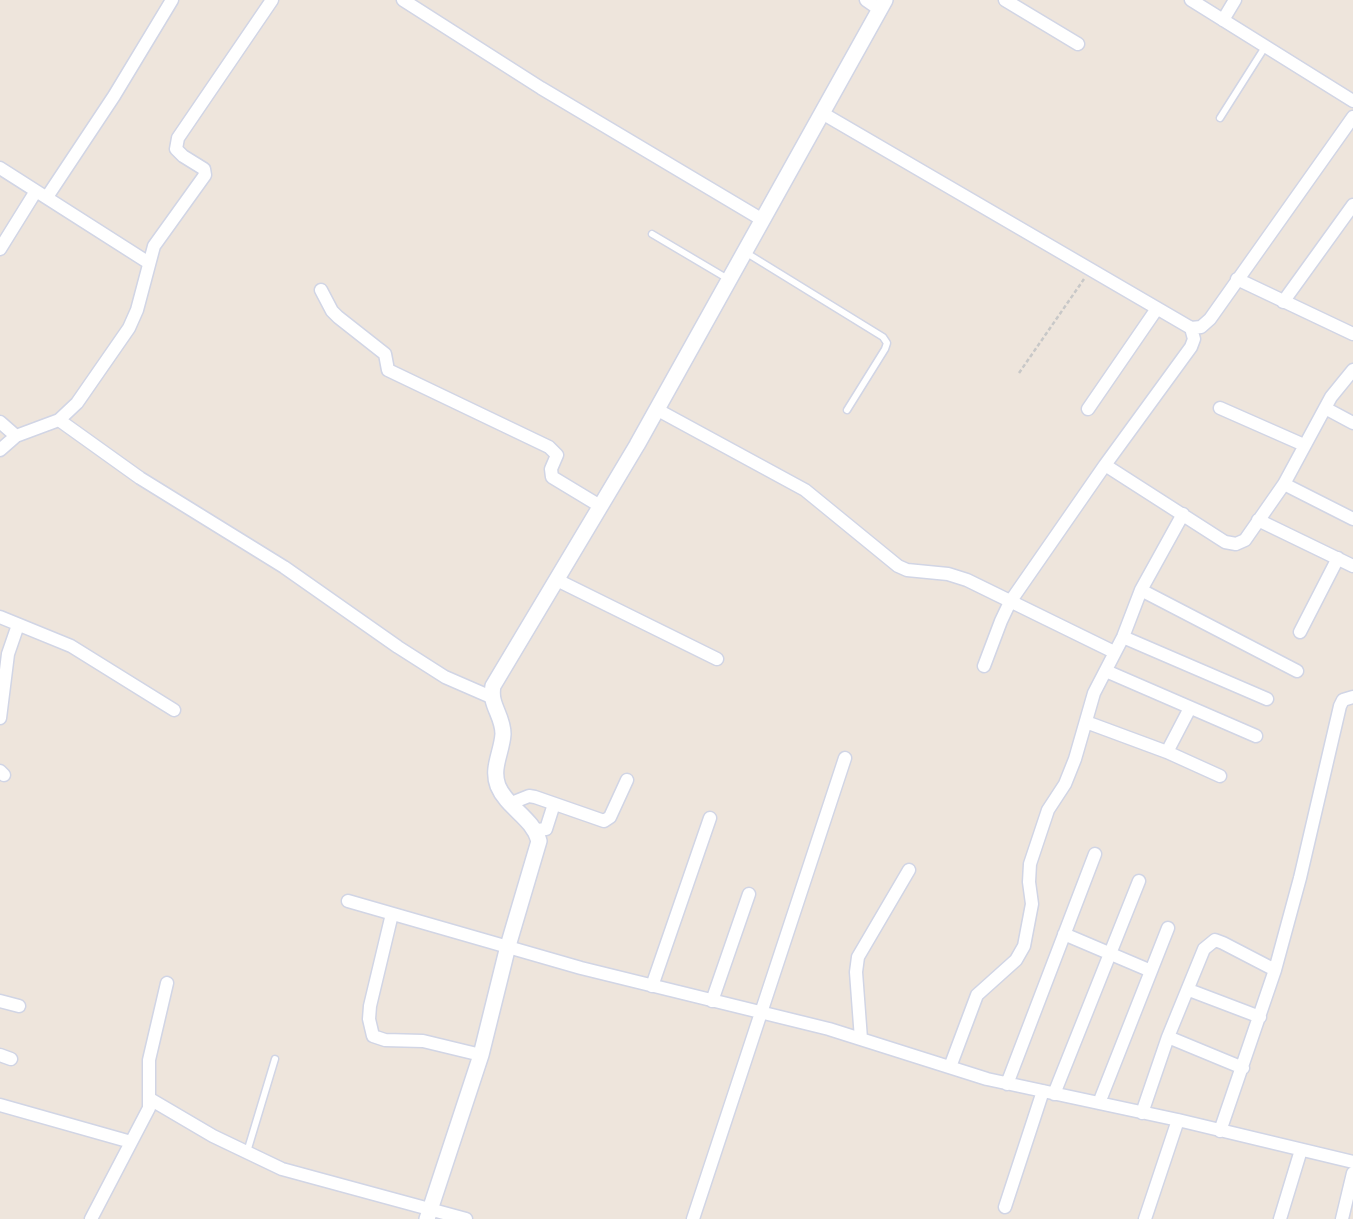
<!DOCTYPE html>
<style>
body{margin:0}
canvas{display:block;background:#eee5dc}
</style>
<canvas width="1353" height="1219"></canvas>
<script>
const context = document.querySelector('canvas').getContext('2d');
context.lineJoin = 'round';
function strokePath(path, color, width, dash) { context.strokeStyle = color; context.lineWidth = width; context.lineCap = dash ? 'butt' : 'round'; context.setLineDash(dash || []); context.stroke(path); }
const service = new Path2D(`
 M1220,118L1265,47
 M652,234L728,279
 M745,252L883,337L887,343L885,349L847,410
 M247,1152L275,1059`);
const minor = new Path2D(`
 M403,0L541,88L761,219
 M866,0L879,9
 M1005,0L1078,44
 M1191,0L1353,101
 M1223,20L1235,0
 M822,113L1191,328L1201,327L1210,319L1353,117
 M0,168L149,263
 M47,197L114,96L172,0
 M0,249L36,191
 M1237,279L1353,334
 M321,290L332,311L338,317L385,354L388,370L549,447L557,455L551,469L552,477L600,506
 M1283,302L1353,205
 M1220,408L1304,445
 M1325,408L1353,423
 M656,409L805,490L898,566L907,570L948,574L967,580L1114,652
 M1088,409L1156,310
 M59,420L140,478L284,567L398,647L445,677L491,697
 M0,422L16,436
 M0,450L16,436L59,420L77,403L129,328L137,310L154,246L205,175L204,169L183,156L176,149L178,138L272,0
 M1105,465L1225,542L1236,544L1245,540L1284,484L1331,397L1353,370
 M1284,484L1353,519
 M1258,520L1353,566
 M557,580L717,659
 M1141,590L1297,671
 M0,617L71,646L174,710
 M1300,632L1338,558
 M1123,637L1267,699
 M984,666L1001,621L1010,602L1105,465L1191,347L1194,339L1191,328
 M1106,671L1256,736
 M0,718L8,654L18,625
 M1086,722L1167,752L1220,776
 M1167,752L1190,708
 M0,771L4,775
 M509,804L529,796L535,797L604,821L610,817L627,780
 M537,830L546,829L554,804
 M348,901L581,968L829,1029L987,1079L1178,1120L1353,1162
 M392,914L370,1006L369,1019L373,1036L385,1040L423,1041L481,1055
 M1064,934L1151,971
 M652,986L710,818
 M1189,990L1260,1017
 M0,1001L19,1006
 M712,1001L749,894
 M1168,1037L1243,1068
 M861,1039L856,972L858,957L909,870
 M0,1055L11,1059
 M950,1067L977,995L1016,960L1024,946L1032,904L1029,882L1030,864L1048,810L1065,784L1075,759L1094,693L1123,637L1141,590L1183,514
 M1007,1084L1095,854
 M1054,1094L1139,881
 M150,1099L213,1136L282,1169L466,1219
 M1099,1103L1168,928
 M0,1105L131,1142
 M1142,1113L1168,1037L1204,949L1215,940L1223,943L1275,970
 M1220,1131L1275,970L1300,878L1340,706L1343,700L1353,697
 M1005,1207L1043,1091
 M91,1219L149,1108V1060L167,983
 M693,1219L845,758
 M1145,1219L1178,1120
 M1280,1219L1301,1150
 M1342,1219L1353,1173`);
const tertiary = new Path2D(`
 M427,1219L481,1055L508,946L539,841C533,818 507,808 498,786C491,768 502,752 503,734C503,715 489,705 493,686L637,445L885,0`);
strokePath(service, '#d1d5e5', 9);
strokePath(minor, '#d1d5e5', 15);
strokePath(tertiary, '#d1d5e5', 18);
strokePath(new Path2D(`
 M1019,373L1084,279`), '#c8c8c8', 2.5, [4, 2.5]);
strokePath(service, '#fff', 6);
strokePath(minor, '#fff', 12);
strokePath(tertiary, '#fff', 15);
</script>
